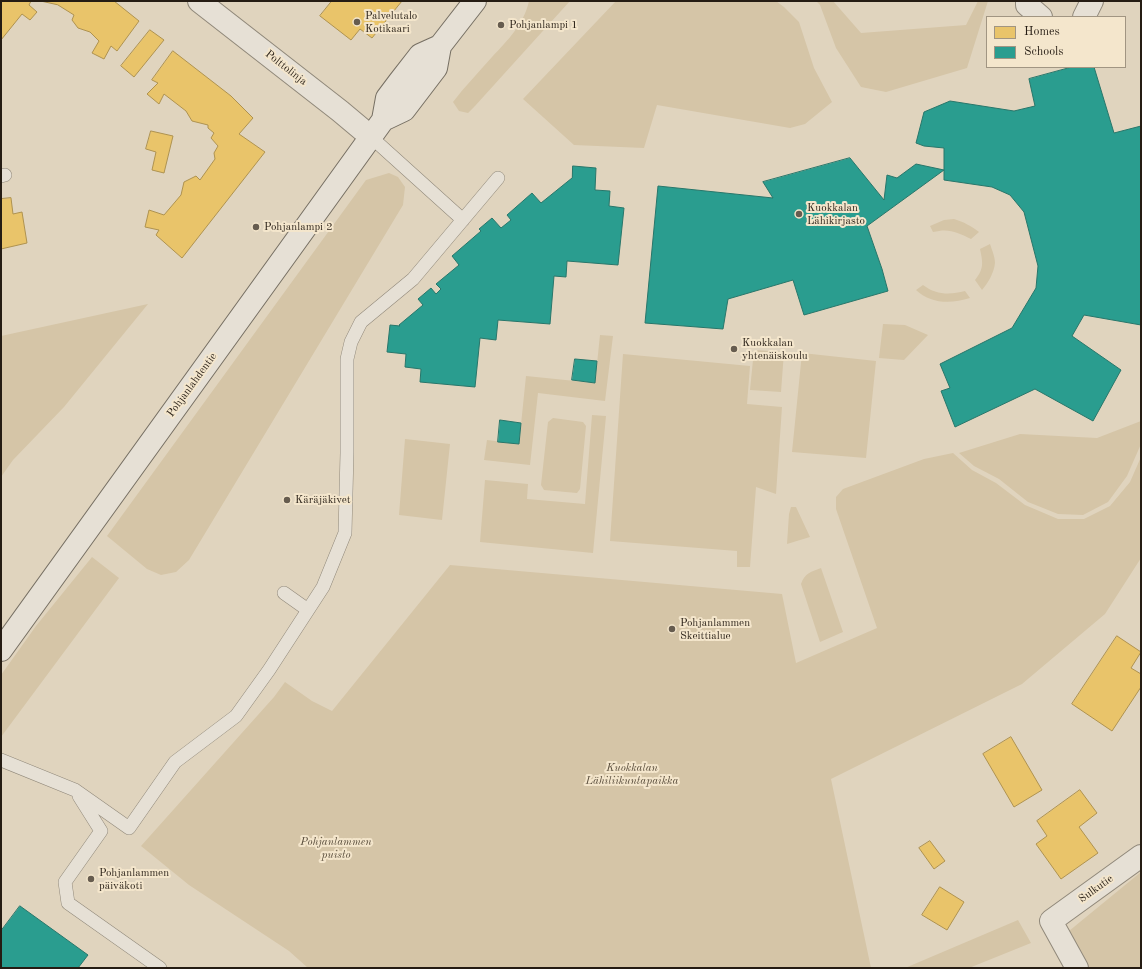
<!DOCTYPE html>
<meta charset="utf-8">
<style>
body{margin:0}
#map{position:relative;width:1142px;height:969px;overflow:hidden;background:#e0d4be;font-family:"Old Standard TT",serif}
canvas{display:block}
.frame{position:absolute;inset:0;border:2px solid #251c13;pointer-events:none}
.legend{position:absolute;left:986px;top:16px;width:140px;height:52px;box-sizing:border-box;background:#f4e6cc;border:1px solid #a19582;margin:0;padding:5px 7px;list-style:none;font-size:12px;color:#251c13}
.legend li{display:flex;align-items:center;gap:8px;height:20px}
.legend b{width:20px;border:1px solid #a19582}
</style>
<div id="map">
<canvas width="1142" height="969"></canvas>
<div class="frame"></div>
<ul class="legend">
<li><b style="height:11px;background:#e9c46a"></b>Homes</li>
<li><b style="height:11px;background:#2a9d8f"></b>Schools</li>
</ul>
</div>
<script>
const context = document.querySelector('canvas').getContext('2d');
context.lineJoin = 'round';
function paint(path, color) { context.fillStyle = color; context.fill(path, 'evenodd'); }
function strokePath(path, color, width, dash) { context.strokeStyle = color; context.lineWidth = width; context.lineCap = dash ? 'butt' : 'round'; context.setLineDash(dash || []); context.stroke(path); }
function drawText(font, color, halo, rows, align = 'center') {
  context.font = font + ' "Old Standard TT",serif'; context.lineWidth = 4; context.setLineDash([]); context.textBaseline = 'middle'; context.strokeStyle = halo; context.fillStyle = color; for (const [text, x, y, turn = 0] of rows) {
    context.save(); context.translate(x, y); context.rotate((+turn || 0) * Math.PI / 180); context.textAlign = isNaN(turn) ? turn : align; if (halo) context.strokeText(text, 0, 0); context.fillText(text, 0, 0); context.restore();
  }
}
paint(new Path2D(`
 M529,1H570L475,106L468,113L459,111L453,102C465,86 479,72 492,57C508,40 524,24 529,1Z
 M616,1H776L784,7L799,22L814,68L832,102L805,124L790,128L657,105L644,148L574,145L523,99Z
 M816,1H833L861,33L966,25L978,1H988L967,68L886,92L861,87L836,48L820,5Z
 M389,173L398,177L405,187L403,205L189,560L176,572L161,575L147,569L107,536L366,180Z
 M954,219C964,222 971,226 979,232L971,239C957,232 949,228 933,232L930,226L944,220Z
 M990,244C992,250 995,257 995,263C994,273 988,283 982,290L975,280C984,269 983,263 980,249Z
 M923,285C936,295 950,295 965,291L970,298C951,304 931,304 916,290Z
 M148,304L64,407L13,460L1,477V336Z
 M883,324L905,325L928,335L904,360L879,358Z
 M600,335L613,336L605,401L538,393L530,465L484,460L487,440L519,444L526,376L595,383Z
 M754,350L784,352L781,392L750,390Z
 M802,353L876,361L866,458L792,452Z
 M623,354L750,366L747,404L782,407L776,494L756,487L750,567H737V551L610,541Z
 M592,415L606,416L593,553L480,542L485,480L528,484L527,499L585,504Z
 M553,418L583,422L586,426L580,489L577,493L544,490L541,485L548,422Z
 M1141,421V444L1127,476L1108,502L1083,515L1058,514L1028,502L999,479L974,466L959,453L1020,434L1097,438Z
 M405,439L450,444L442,520L399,515Z
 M953,453L972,470L996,483L1025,505L1058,519H1084L1110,506L1130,482L1141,457V558L1105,614L1022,684L831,779L871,968H308L289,951L189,885L141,846L274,697L285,682L312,701L332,711L450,565L782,594L796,663L877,628L836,509V497L843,489L924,459Z
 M791,507H796L810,537L787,544L789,514Z
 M92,557L119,578L1,737V675L36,626Z
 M821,568L843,632L820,642L801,584C805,573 810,572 821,568Z
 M1141,872V968H1089L1069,931Z
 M1018,920L1031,943L969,968H905Z`), '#d5c5a7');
const homes = new Path2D(`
 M1,1H31L29,5L37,12L30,20L22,14L1,40Z
 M41,1H114L139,21L117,51L111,46L104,59L92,53L99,41L90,32L78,28L72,20L74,15L58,5Z
 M332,1H402L372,38L360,29L351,40L320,16Z
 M150,30L164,40L134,77L121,66Z
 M173,51L231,96L253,118L239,134L265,152L182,258L156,235L159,230L145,227L149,210L164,215L181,195L184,182L196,176L200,180L215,159L214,153L218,146L211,138L214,133L208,128V125L192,121L186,111L164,94L159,104L147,94L158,83L152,80Z
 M151,131L173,136L164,173L152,170L156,152L146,149Z
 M11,198L13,214L22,212L27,243L1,249V199Z
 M1117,636L1141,652L1131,668L1141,674V687L1112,731L1072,704Z
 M1011,737L1042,790L1014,807L983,754Z
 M1080,790L1097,813L1079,827L1098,853L1061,879L1036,844L1047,836L1037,821Z
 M930,841L945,861L934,869L919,848Z
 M940,887L964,902L947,930L922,915Z`);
paint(homes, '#e9c46a');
strokePath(homes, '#ae9250', 1);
const schools = new Path2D(`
 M1072,67H1094L1114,133L1141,126V325L1084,315L1072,336L1121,370L1093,421L1035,389L955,427L941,391L950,388L940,364L1012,328L1036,288L1038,266L1024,212L1010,195L992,187L944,180V148L924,146L916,143L924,112L950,101L1014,111L1035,106L1029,79Z
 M850,158L884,200L887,175L897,178L916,164L944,170L867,226L882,269L888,291L804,315L793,280L728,299L723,329L645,323L658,186L773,198L763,182Z
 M573,166L596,168L595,190L610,191L609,206L624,208L618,265L567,261L566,277L554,276L550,324L498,320L496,340L480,338L475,387L420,382L421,369L405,367L406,354L387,352L390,325L400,326L399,325L423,305L418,299L431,288L436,294L441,289L436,284L459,265L452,256L481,231L479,229L492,218L501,228L511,220L507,215L532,193L541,203L572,178Z
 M575,359L597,361L595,383L572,380Z
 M500,420L521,423L519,444L498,442Z
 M20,906L88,955L78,968H1V931Z`);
paint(schools, '#2a9d8f');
strokePath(schools, '#28766a', 1);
const service = new Path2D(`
 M371,137L463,220
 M1,176L5,175
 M284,593L308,610
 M1,760L75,790L129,828L175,762L236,716L269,670L323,587L345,533L347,453V359L351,342L361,322L413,279L498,178
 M79,796L101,831L65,882L68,903L160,968`);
const minor = new Path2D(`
 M199,1L340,111L371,137
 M1027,1V5L1041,17
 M1084,17L1092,1
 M1077,968L1051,921L1141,856`);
const secondary = new Path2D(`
 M383,120L404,110L436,68L440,46L475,1
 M1,650L383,120L387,98L399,82L420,55L440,46`);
strokePath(service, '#90887a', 14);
strokePath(minor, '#90887a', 24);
strokePath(secondary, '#766f63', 24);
strokePath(service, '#e6e0d5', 13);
strokePath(minor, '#e6e0d5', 22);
strokePath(secondary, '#e6e0d5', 22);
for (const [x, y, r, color] of [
 [357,22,4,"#665c4f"],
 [501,25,4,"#665c4f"],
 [799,214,4,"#665c4f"],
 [256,227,4,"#665c4f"],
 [734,349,4,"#665c4f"],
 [287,500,4,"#665c4f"],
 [672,629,4,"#665c4f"],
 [91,879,4,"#665c4f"]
]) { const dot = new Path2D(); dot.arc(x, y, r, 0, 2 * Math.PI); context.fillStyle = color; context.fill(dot); strokePath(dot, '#f4e6cc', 1.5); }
drawText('11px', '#251c13', '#f4e6cc', [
 ["Palvelutalo",365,16],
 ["Kotikaari",365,29],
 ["Pohjanlampi 1",509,25],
 ["Kuokkalan",807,208],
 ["Lähikirjasto",807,221],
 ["Pohjanlampi 2",264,227],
 ["Kuokkalan",742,343],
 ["yhtenäiskoulu",742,356],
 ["Käräjäkivet",295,500],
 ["Pohjanlammen",680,623],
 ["Skeittialue",680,636],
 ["Pohjanlammen",99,873],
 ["päiväkoti",99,886]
], 'left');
drawText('11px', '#251c13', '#f4e6cc', [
 ["Polttolinja",286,68,38],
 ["Pohjanlahdentie",192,385,-54],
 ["Sulkutie",1096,889,-36]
]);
drawText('italic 11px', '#574b3a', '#f4e6cc', [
 ["Kuokkalan",632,768],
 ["Lähiliikuntapaikka",632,781],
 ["Pohjanlammen",336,842],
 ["puisto",336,855]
]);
</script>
